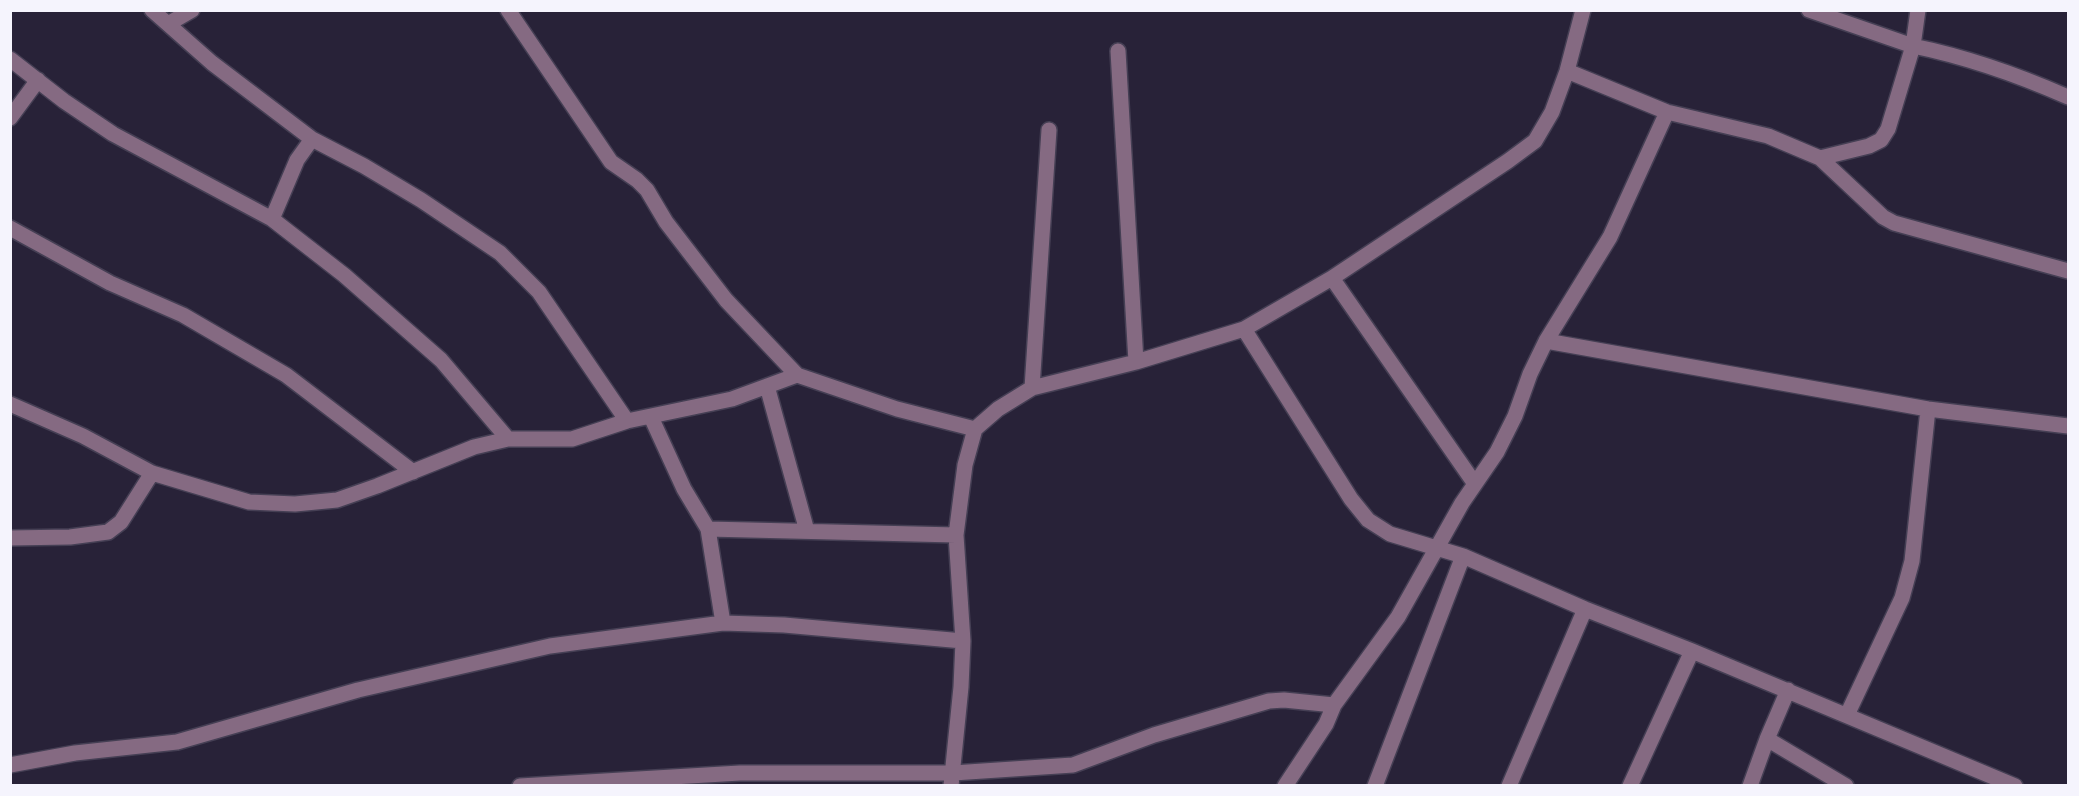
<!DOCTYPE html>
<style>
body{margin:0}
#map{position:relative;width:2079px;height:796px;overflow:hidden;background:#282238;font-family:"Alegreya Sans",sans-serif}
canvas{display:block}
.frame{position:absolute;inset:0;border:12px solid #f5f4fd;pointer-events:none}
</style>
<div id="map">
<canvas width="2079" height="796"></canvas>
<div class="frame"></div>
</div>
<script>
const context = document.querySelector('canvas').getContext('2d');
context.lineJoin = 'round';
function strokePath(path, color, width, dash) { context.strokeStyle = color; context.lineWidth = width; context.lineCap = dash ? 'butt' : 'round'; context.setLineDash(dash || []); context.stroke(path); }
const minor = new Path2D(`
 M152,10L212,63L312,139L364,166L421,200L500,253L539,292L627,421
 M508,10L611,162L637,180L647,190L666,222L726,300L797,375L897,409L975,429
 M1809,10L1913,46L1888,129L1881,140L1869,146L1820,158
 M1918,10L1913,46C1967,57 2018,75 2068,97
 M168,24L192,10
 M1118,51L1136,362
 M10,59L64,101L113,134L272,219L344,275L441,360L508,439
 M1567,71L1667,112L1768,136L1820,158L1883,217L1894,223L2068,271
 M10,118L38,80
 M272,219L297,160L312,139
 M10,228L110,283L183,315L286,375L413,472
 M1332,278L1475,484
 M1244,329L1351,499L1368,520L1390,534L1463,556L1585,609L1692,651L2015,786
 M1546,341L1928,409L2068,426
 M767,386L807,531
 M1032,388L1049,130
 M10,404L83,436L152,473L249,502L295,504L337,500L377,486L474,447L508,439H572L627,421L732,399L797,375
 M651,417L684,489L708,529L723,623
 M708,529L956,535
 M10,538L70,537L108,532L121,522L152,473
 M1847,715L1902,598L1912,561L1928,409
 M1767,739L1846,786
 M10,765L75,753L177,742L358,690L550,646L723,623L784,625L963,641
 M520,786L740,773H953L1073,765L1154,735L1269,701L1284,700L1334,705
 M951,786L961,687L963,641L956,535L965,465L975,429L998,409L1032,388L1136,362L1244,329L1332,278L1508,161L1535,141L1552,112L1567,71L1583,10
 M1285,786L1326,724L1334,705L1398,617L1462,503L1497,452L1515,416L1530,374L1546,341L1610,237L1667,112
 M1375,786L1463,556
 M1509,786L1585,609
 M1630,786L1692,651
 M1750,786L1767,739L1788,690`);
strokePath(minor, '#453f54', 18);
strokePath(minor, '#856a82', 15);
</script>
